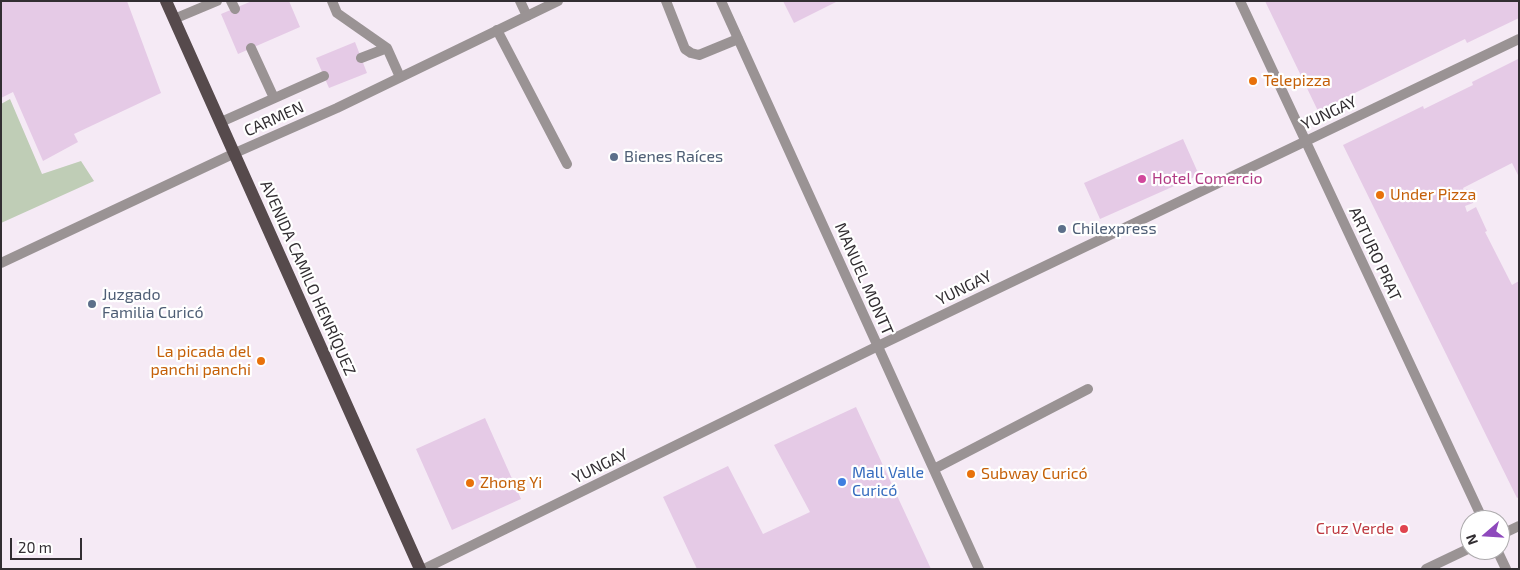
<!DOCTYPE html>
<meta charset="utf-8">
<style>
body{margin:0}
#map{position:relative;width:1520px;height:570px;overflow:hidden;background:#f5eaf5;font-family:"Exo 2",sans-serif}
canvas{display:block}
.frame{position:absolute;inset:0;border:2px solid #322e32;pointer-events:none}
.north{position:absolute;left:1460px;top:510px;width:50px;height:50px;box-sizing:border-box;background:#fff;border:1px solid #adabad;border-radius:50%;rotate:251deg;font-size:14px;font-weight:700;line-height:20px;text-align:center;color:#322e32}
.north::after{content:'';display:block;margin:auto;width:18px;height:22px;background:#8e49bc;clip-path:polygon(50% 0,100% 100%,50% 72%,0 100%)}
.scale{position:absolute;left:10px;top:538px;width:72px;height:22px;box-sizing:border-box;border:2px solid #322e32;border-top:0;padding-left:6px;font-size:15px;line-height:18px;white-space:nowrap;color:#322e32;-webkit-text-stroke:4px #fff;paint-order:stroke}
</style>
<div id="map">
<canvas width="1520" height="570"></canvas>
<div class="frame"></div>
<div class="north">N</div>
<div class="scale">20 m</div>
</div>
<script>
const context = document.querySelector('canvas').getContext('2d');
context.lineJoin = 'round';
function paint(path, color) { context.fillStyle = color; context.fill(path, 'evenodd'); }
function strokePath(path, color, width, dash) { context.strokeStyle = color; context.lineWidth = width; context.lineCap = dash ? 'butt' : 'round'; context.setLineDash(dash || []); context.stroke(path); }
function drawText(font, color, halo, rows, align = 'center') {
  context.font = font + ' "Exo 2",sans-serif'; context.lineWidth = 4.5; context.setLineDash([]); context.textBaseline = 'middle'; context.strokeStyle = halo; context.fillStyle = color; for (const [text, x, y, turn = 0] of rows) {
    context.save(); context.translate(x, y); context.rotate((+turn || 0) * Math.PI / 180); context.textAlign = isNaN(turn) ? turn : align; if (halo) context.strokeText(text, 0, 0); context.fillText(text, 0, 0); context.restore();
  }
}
paint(new Path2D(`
 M10,99L42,174L81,161L94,181L1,223V104Z`), '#bfcdb6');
paint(new Path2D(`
 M1,1H127L161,93L74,134L78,142L43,161L13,92L1,98Z
 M252,1H289L300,27L238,54L221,14Z
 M783,1H838L794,23Z
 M1265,1H1519V18L1467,43L1465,39L1318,111Z
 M355,42L367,73L329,88L316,58Z
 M1518,59L1519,177L1512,163L1463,188L1464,191L1467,189L1473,203L1465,206L1467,212L1476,207L1487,231L1485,232L1512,285L1519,281V497L1517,498L1343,145L1423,106L1424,109L1473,85L1472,82Z
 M1183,139L1199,175L1100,219L1084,183Z
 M856,407L931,569H697L663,497L728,466L763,534L810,512L774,445Z
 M485,418L521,499L452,530L416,449Z`), '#e5cae6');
strokePath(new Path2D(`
 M231,1L235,9
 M332,1L337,13L387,48L400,77
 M520,1L527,16
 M666,1L685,49L691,53L699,55L738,39
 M174,19L217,1
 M497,30L567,164
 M251,48L274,98
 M361,58L387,48
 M221,122L324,76
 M934,469L1088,389`), '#9a9394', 10);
strokePath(new Path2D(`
 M721,1L979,569
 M1240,1L1483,520
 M1497,550L1506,569`), '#9a9394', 10);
strokePath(new Path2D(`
 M1,263L235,153L337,108L558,1
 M1500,535L1519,526
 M424,569L878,346L1519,39
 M1426,569L1470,548`), '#9a9394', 10);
strokePath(new Path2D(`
 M166,1L420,569`), '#564a4c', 12);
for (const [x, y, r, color] of [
 [1253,81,5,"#e8710a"],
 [614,157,5,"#5c6f8a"],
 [1142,179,5,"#d1479c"],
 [1380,195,5,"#e8710a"],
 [1062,229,5,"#5c6f8a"],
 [92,304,5,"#5c6f8a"],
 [261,361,5,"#e8710a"],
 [971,474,5,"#e8710a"],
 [842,482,5,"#3f7fe0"],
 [470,483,5,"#e8710a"],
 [1404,529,5,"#e0444e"]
]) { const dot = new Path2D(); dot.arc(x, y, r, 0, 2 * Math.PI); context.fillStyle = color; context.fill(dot); strokePath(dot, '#fff', 2); }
drawText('16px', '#c56008', '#fff', [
 ["Telepizza",1263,81],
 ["Under Pizza",1390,195],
 ["La picada del",251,352,"right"],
 ["panchi panchi",251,370,"right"],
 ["Subway Curicó",981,474],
 ["Zhong Yi",480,483]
], 'left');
drawText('16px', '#322e32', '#fff', [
 ["YUNGAY",1329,113,-25],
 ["CARMEN",274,119,-24],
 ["ARTURO PRAT",1375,254,65],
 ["AVENIDA CAMILO HENRÍQUEZ",308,278,66],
 ["MANUEL MONTT",864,279,66],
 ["YUNGAY",964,288,-26],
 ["YUNGAY",600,466,-26]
]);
drawText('16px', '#4e5e75', '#fff', [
 ["Bienes Raíces",624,157],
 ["Chilexpress",1072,229],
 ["Juzgado",102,295],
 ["Familia Curicó",102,313]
], 'left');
drawText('16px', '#b23c85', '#fff', [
 ["Hotel Comercio",1152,179]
], 'left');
drawText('16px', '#366cbe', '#fff', [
 ["Mall Valle",852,473],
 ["Curicó",852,491]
], 'left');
drawText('16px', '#be3a42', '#fff', [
 ["Cruz Verde",1394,529]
], 'right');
</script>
